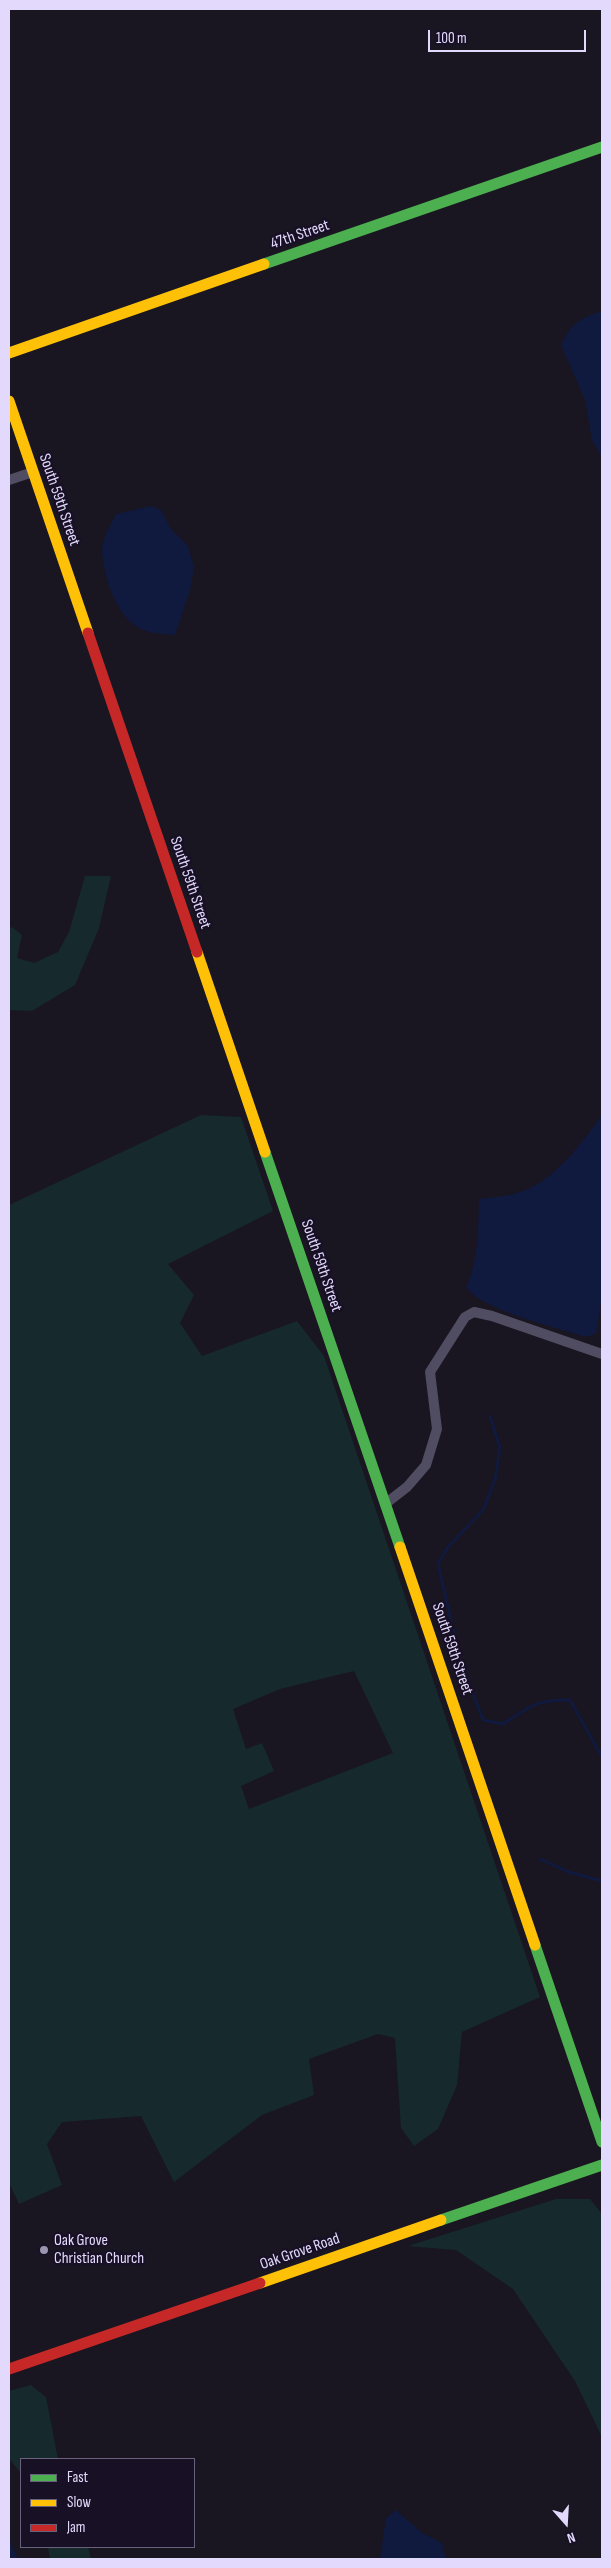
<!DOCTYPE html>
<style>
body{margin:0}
#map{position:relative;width:611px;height:2568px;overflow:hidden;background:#191621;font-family:"Sofia Sans Condensed",sans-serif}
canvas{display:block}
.frame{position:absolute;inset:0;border:10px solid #e3d9fc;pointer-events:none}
.legend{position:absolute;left:20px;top:2458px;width:175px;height:90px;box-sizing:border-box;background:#181126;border:1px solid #69617c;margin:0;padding:6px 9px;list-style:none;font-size:15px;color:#e3d9fc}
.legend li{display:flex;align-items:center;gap:10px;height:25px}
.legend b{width:25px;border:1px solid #69617c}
.north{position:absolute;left:541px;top:2498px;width:50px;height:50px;-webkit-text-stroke:4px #181126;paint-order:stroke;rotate:161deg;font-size:14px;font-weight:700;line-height:20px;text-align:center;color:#e3d9fc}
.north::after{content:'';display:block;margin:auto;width:18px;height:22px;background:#e3d9fc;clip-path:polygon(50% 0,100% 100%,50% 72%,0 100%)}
.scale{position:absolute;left:428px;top:30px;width:158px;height:22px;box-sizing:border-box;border:2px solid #e3d9fc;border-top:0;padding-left:6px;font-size:15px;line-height:18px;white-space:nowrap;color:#e3d9fc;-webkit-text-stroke:4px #181126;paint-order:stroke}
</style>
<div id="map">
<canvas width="611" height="2568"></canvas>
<div class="frame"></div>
<ul class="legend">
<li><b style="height:6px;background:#4caf50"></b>Fast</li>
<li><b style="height:6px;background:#ffc107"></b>Slow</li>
<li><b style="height:6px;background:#c62828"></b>Jam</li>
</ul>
<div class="north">N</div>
<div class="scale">100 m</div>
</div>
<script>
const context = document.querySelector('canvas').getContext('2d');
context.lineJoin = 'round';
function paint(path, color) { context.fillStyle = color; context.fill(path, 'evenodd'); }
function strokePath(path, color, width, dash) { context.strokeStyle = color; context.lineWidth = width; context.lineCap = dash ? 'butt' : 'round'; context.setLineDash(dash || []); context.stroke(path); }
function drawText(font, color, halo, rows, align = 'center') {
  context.font = font + ' "Sofia Sans Condensed",sans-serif'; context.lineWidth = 5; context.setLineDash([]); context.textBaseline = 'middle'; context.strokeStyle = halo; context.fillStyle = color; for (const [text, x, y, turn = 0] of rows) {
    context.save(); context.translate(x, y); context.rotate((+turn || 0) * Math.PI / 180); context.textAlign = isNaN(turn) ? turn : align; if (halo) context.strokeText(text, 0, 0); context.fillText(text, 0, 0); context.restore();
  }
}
paint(new Path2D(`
 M85,876H111L99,928L75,985L32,1011L9,1010V929L12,927L22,935L17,958L34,963L58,952L69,932Z
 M201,1115L241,1117L273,1211L168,1264L194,1295L180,1323L202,1356L297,1321L324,1356L540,1997L462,2032L457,2085L438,2129L414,2146L401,2128L395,2038L378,2034L309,2059L314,2095L262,2115L174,2182L141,2116L62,2122L47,2144L62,2185L19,2204L9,2183V1205ZM354,1671L393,1753L249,1809L241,1786L274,1771L262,1743L246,1749L233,1709L280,1689Z
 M556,2199H590L602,2214V2437L575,2381L513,2289L456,2250L408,2246Z
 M31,2385L46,2397L58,2459H21V2473L9,2459V2391Z
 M48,2547H88L91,2559H50Z`), '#16292d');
paint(new Path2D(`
 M602,311V458L592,440L585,400L561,345C571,323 579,319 602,311Z
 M151,506L161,510L171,529L188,546L194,567L190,590L175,635C162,634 147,633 137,627C115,613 103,575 102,550C102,539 111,524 116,514Z
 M602,1115V1295L596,1334L586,1337C558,1328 481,1310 466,1287C479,1259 478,1229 479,1199C495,1197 513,1196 528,1189C559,1175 582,1142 602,1115Z
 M396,2510L421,2532L442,2543L446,2559H380L386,2518Z
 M9,2539L18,2559H9Z`), '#10193e');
strokePath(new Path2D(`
 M490,1416L500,1448L495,1480L483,1510L448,1547L438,1564L460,1659L483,1720L503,1724C529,1707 537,1699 570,1700L602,1757
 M540,1859L569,1872L602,1881`), '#10193e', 3);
strokePath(new Path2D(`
 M9,480L33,472
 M385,1504L407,1487L426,1465L437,1429L430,1372L465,1317L474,1312L492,1316L602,1354`), '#504c61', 10);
strokePath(new Path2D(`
 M264,264L602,147
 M265,1152L400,1547
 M535,1945L602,2142
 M441,2220L602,2165`), '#4caf50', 11);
strokePath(new Path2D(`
 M9,353L264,264
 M9,401L88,633
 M197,952L265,1152
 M400,1547L535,1945
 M260,2283L441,2220`), '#ffc107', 11);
strokePath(new Path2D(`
 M88,633L197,952
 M9,2369L260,2283`), '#c62828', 11);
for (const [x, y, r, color] of [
 [44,2250,5,"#9c95af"]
]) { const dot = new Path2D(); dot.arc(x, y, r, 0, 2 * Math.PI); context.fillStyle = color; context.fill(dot); strokePath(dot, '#181126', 2); }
drawText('16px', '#e3d9fc', '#181126', [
 ["47th Street",300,235,-19],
 ["South 59th Street",59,500,71],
 ["South 59th Street",190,883,71],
 ["South 59th Street",321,1266,71],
 ["South 59th Street",452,1649,71],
 ["Oak Grove Road",300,2252,-19]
]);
drawText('16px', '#e3d9fc', '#181126', [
 ["Oak Grove",54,2241],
 ["Christian Church",54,2259]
], 'left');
</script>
